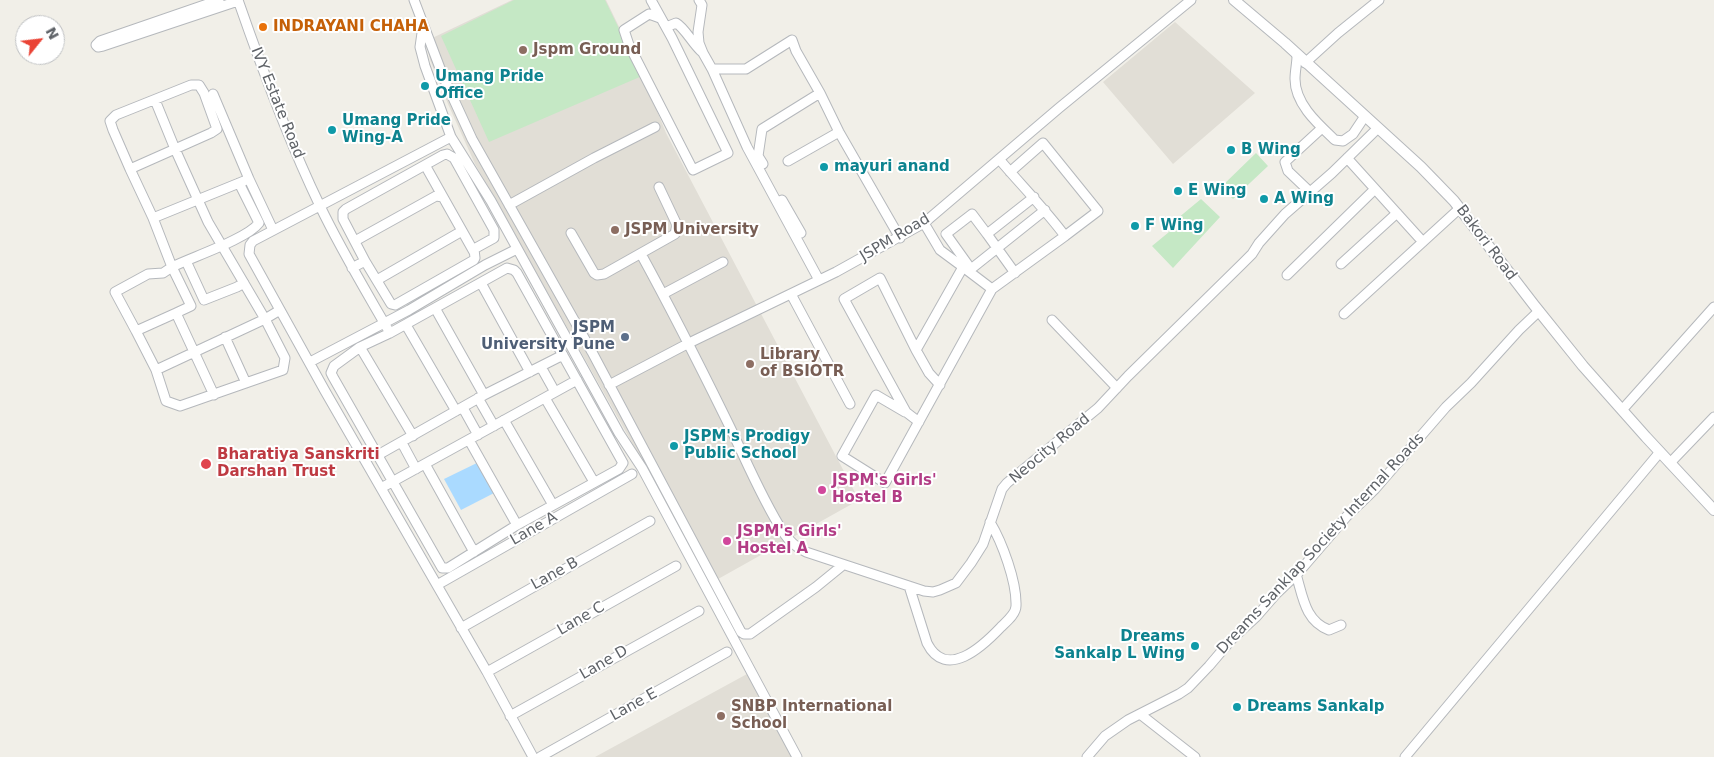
<!DOCTYPE html>
<style>
body{margin:0}
#map{position:relative;width:1714px;height:757px;overflow:hidden;background:#f1efe8;font-family:"DejaVu Sans",sans-serif}
canvas{display:block}
.north{position:absolute;left:15px;top:15px;width:50px;height:50px;box-sizing:border-box;background:#fff;border:1px solid #bfc1c3;border-radius:50%;rotate:61deg;font-size:14px;font-weight:700;line-height:20px;text-align:center;color:#5f6368}
.north::after{content:'';display:block;margin:auto;width:18px;height:22px;background:#ea4335;clip-path:polygon(50% 0,100% 100%,50% 72%,0 100%)}
</style>
<div id="map">
<canvas width="1714" height="757"></canvas>
<div class="north">N</div>
</div>
<script>
const context = document.querySelector('canvas').getContext('2d');
context.lineJoin = 'round';
function paint(path, color) { context.fillStyle = color; context.fill(path, 'evenodd'); }
function strokePath(path, color, width, dash) { context.strokeStyle = color; context.lineWidth = width; context.lineCap = dash ? 'butt' : 'round'; context.setLineDash(dash || []); context.stroke(path); }
function drawText(font, color, halo, rows, align = 'center') {
  context.font = font + ' "DejaVu Sans",sans-serif'; context.lineWidth = 4; context.setLineDash([]); context.textBaseline = 'middle'; context.strokeStyle = halo; context.fillStyle = color; for (const [text, x, y, turn = 0] of rows) {
    context.save(); context.translate(x, y); context.rotate((+turn || 0) * Math.PI / 180); context.textAlign = isNaN(turn) ? turn : align; if (halo) context.strokeText(text, 0, 0); context.fillText(text, 0, 0); context.restore();
  }
}
paint(new Path2D(`
 M512,0H606L643,76L666,133L859,500L711,583L475,164L448,104L430,60L426,41Z
 M1175,22L1255,93L1173,164L1103,82Z
 M747,674L794,757H595Z`), '#e1ded6');
paint(new Path2D(`
 M514,0H605L642,76L489,142L441,36Z
 M1256,153L1268,166L1233,199L1221,187Z
 M1201,199L1220,217L1173,268L1152,246L1169,232L1166,228Z`), '#c5e8c5');
paint(new Path2D(`
 M481,461L498,491L461,510L444,479Z`), '#aadaff');
const minor = new Path2D(`
 M219,0L100,41L96,45L98,47L103,46L238,1
 M238,0C262,69 288,140 320,206C341,250 366,291 390,333
 M414,0L443,76L472,139L592,352L741,632L744,634H750L816,587L843,565
 M651,0L672,38L728,153L693,170L629,45L624,30L649,14L660,18
 M699,0L702,5L698,32L699,43L703,53L712,69L747,147L819,280
 M423,26L420,47L425,66L451,137L491,201L619,433L642,468L797,757
 M666,27L676,23C684,27 693,44 701,51
 M1297,56C1297,63 1295,71 1295,79C1295,104 1318,124 1335,140L1343,141L1353,134L1365,116
 M1305,63L1338,33L1379,0
 M712,69H746L792,40L796,51L820,93L839,132L900,238
 M213,94L249,179L273,230
 M155,100L175,149L208,222L265,319L285,358L283,370L180,406L166,401L156,370L265,319L280,310
 M451,137L253,241L250,245L249,254L325,391L487,672L533,757
 M1347,158L1423,242
 M999,159C1021,185 1045,209 1065,236L1098,211L1043,143L1010,172
 M788,161L839,132
 M763,164L758,156L762,129L820,93
 M425,165L443,197
 M130,169L113,130L110,121L116,115L191,85H199L204,93L217,129L211,133L130,169L153,218L172,267C192,257 247,239 259,223L239,183
 M1310,192L1288,171L1285,162L1322,128
 M782,200L801,233
 M509,205L594,158L655,127
 M153,218L244,181
 M571,233L594,273L597,275L604,274L675,234L677,225L659,187
 M987,234L972,214L946,234L971,269L1045,210
 M355,241L436,196L443,197L474,252
 M641,254C670,307 698,362 725,417C744,455 760,496 783,532C789,541 797,548 806,552L924,591L933,592L940,590L956,583L971,563L983,544L1002,489L1007,483L1098,408L1128,376L1243,263L1252,254L1259,243L1285,214L1332,173L1378,128
 M186,261L204,300L237,287L244,283
 M1341,264L1397,213
 M352,268L365,261L343,219V212L346,209L443,155L447,154L454,158L494,230V238L474,249L475,258L474,260L395,305L391,304L365,261
 M507,268L514,270L517,273L623,463L619,469L517,525L448,568H442L333,377L331,373L334,366L360,347L390,333Z
 M1015,273L987,234L1034,197
 M1287,275L1375,189
 M377,280L462,231
 M481,283L530,372
 M992,289L1065,236
 M663,294L723,262
 M791,294L850,404
 M435,308L484,395L563,355
 M176,313L191,306L172,267L163,273L148,274L115,292L136,331L176,313L214,395
 M1344,314L1460,208
 M1052,320L1117,388
 M406,325L456,411
 M136,331L156,370
 M225,337L246,383
 M360,347L413,436
 M916,350L929,373L940,385
 M310,362L409,310L485,265L517,249
 M541,367L555,392
 M609,385L689,343L836,272L924,223L1059,108L1191,0
 M478,398L494,426
 M545,398L594,482
 M463,408L478,435
 M1622,410L1714,307
 M905,412L876,395L842,456L885,483L992,289L963,267
 M504,420L553,505
 M919,422L906,412L844,299L880,278L916,350L963,267L940,250L924,223
 M469,440L517,525
 M402,443L416,469
 M378,455L484,395
 M1670,463L1714,417
 M425,464L474,552
 M381,488L577,380
 M1296,574C1303,597 1305,621 1329,630L1341,625
 M437,585L632,474
 M909,586L927,643C946,681 983,646 1001,627C1006,622 1016,614 1016,606C1017,582 1002,542 990,522
 M461,628L650,521
 M487,672L676,566
 M1140,714L1195,757
 M510,716L699,611
 M540,757L727,652
 M1087,757L1105,736L1128,720L1179,694L1188,688L1209,666L1232,639L1256,617L1276,594L1298,573L1347,516L1375,489L1446,407L1471,383L1519,330L1539,311
 M1405,757L1660,452`);
const tertiary = new Path2D(`
 M1234,0L1285,43L1421,167L1454,201L1534,305L1583,366L1646,437L1714,510`);
strokePath(minor, '#b5b8bc', 11);
strokePath(tertiary, '#b5b8bc', 12);
strokePath(minor, '#fff', 9);
strokePath(tertiary, '#fff', 10);
for (const [x, y, r, color] of [
 [263,27,5,"#e8710a"],
 [523,50,5,"#8d6e63"],
 [425,86,5,"#0f9aa8"],
 [332,130,5,"#0f9aa8"],
 [1231,150,5,"#0f9aa8"],
 [824,167,5,"#0f9aa8"],
 [1178,191,5,"#0f9aa8"],
 [1264,199,5,"#0f9aa8"],
 [1135,226,5,"#0f9aa8"],
 [615,230,5,"#8d6e63"],
 [625,337,5,"#5c6f8a"],
 [750,364,5,"#8d6e63"],
 [674,446,5,"#0f9aa8"],
 [206,464,6,"#e0444e"],
 [822,490,5,"#d1479c"],
 [727,541,5,"#d1479c"],
 [1195,646,5,"#0f9aa8"],
 [1237,707,5,"#0f9aa8"],
 [721,716,5,"#8d6e63"]
]) { const dot = new Path2D(); dot.arc(x, y, r, 0, 2 * Math.PI); context.fillStyle = color; context.fill(dot); strokePath(dot, '#fff', 2); }
drawText('bold 15px', '#c56008', '#fff', [
 ["INDRAYANI CHAHA",273,27]
], 'left');
drawText('bold 15px', '#785e54', '#fff', [
 ["Jspm Ground",533,50],
 ["JSPM University",625,230],
 ["Library",760,355],
 ["of BSIOTR",760,372],
 ["SNBP International",731,707],
 ["School",731,724]
], 'left');
drawText('bold 15px', '#0d838f', '#fff', [
 ["Umang Pride",435,77],
 ["Office",435,94],
 ["Umang Pride",342,121],
 ["Wing-A",342,138],
 ["B Wing",1241,150],
 ["mayuri anand",834,167],
 ["E Wing",1188,191],
 ["A Wing",1274,199],
 ["F Wing",1145,226],
 ["JSPM's Prodigy",684,437],
 ["Public School",684,454],
 ["Dreams",1185,637,"right"],
 ["Sankalp L Wing",1185,654,"right"],
 ["Dreams Sankalp",1247,707]
], 'left');
drawText('15px', '#5f6368', '#fff', [
 ["IVY Estate Road",277,103,68],
 ["JSPM Road",895,238,-31],
 ["Bakori Road",1486,243,53],
 ["Neocity Road",1050,449,-40],
 ["Lane A",534,529,-30],
 ["Dreams Sanklap Society Internal Roads",1321,544,-47],
 ["Lane B",555,574,-29],
 ["Lane C",581,619,-30],
 ["Lane D",604,663,-30],
 ["Lane E",634,705,-29]
]);
drawText('bold 15px', '#4e5e75', '#fff', [
 ["JSPM",615,328],
 ["University Pune",615,345]
], 'right');
drawText('bold 15px', '#be3a42', '#fff', [
 ["Bharatiya Sanskriti",217,455],
 ["Darshan Trust",217,472]
], 'left');
drawText('bold 15px', '#b23c85', '#fff', [
 ["JSPM's Girls'",832,481],
 ["Hostel B",832,498],
 ["JSPM's Girls'",737,532],
 ["Hostel A",737,549]
], 'left');
</script>
